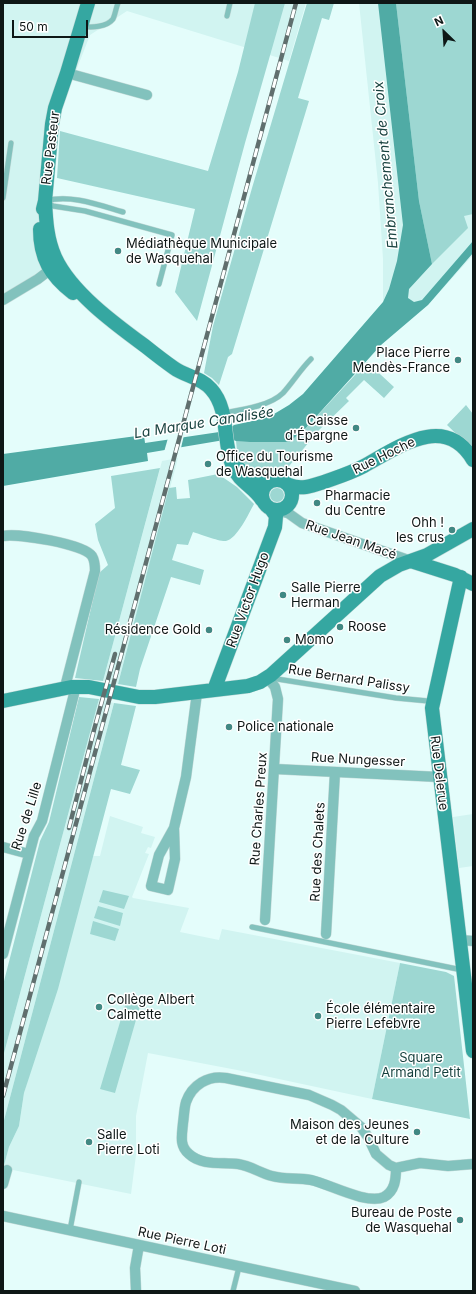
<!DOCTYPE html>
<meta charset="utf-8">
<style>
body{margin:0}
#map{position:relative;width:476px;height:1294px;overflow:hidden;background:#e4fdfb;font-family:Inter,sans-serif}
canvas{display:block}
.frame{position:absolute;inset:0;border:4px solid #0e1716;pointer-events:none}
.north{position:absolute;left:424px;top:12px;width:40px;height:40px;-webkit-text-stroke:3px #fff;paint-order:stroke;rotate:335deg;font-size:11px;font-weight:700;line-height:16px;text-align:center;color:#0e1716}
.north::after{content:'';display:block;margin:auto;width:14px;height:18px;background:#0e1716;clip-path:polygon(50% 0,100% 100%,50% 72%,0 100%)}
.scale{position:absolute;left:12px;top:20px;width:76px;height:18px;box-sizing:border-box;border:2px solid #0e1716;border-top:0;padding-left:5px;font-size:12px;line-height:14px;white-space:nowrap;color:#0e1716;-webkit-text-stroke:3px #fff;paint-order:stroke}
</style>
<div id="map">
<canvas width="476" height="1294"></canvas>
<div class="frame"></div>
<div class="north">N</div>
<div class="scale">50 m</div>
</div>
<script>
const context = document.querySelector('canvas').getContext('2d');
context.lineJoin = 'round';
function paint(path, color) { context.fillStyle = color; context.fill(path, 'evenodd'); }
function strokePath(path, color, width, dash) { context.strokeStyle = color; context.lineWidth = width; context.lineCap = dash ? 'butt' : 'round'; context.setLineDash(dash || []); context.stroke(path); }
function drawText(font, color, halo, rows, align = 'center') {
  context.font = font + ' Inter,sans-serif'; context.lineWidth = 3; context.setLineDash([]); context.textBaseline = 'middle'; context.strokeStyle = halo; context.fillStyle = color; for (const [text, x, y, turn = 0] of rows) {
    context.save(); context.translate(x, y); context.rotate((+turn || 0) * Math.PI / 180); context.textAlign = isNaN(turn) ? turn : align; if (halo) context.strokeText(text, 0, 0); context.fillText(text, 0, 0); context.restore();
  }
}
paint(new Path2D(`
 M3,3H306L289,61L127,11L90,35L55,125L46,271L3,297Z
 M359,3H473V255L428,305L383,302V259L378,183Z
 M178,458L118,684L103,681L162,461Z
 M99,699L114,703L3,1124V1057Z
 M473,814V866L459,868L453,817Z
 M110,816L143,827L141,833L155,837L151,848L148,847L145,853L149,854L132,897L133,898L189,908L180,932L219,940L222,929L400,963L372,1099L237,1070L148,1053L136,1116V1155L131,1194L3,1168L9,1147L19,1126L24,1093L93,856H100Z`), '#d1f4f1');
paint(new Path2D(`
 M255,3H285L245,143L197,321L175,292L195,209L57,178L60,131L208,171L238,72Z
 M307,3H334L329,20L322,18L298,98L309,101L232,354L228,357L219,385L212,378L204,373L213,326L252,188Z
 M396,3H473V214L464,216L468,228L432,264L419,201Z
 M367,362L394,387L384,398L364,380L346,398L349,401L319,430L285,471L254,474L238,460L236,441L289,442L304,430Z
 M466,405L473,414V450L447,425Z
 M160,468L103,681L75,678L99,573L108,565L98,540L95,524L115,508L111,476Z
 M218,474L237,487L254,504C249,513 237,539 226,541C220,542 200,534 193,532L188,545L177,544L172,560L204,570L200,585L171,577L140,669L136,687L118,684L169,488L176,487L177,499L190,498L188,480Z
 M270 495a7 7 0 1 1 14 0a7 7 0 1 1-14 0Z
 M79,697L99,699L3,1057V985L40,841L49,822Z
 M114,703L136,706L121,765L140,770L130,794L111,789L58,989L24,1093L19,1126L9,1147L3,1169V1124Z
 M103,890L129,896L124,909L99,902Z
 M98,906L123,913L120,926L94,918Z
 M93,921L119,929L115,941L90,934Z
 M400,963L446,972L454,976L470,1119L372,1099Z
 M126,1002L140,1006L115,1093L100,1089Z`), '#9dd7d2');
paint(new Path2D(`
 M378,3H396L419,201L432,264L409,289L408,298L414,302L422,300L473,241V253L428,305L381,345L304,430L289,442H250L236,441L230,439L147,453L148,461L3,486V454L144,435L145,443L226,431L234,425L257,420L274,414L289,405L303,394L383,302L389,289L397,261L403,225Z`), '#50aba5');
paint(new Path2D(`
 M184,435L181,448L164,452L168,438Z`), '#e4fdfb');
const lane = new Path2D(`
 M227,16L230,3
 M82,26C91,28 107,27 113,19C115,15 116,8 118,3
 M3,198L11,143
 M46,201C70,194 99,205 123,212
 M47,202L53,206L85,211L172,235L159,284
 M224,413C241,410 270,406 283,393C293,382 300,370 311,359
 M271,678L396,698L428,701
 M252,927L462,970
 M70,1230L79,1182
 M233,1291L239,1267`);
const street = new Path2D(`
 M67,73L147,95
 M3,300L38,279L55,266
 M279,511L288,513L302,523L411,561
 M3,536C18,533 84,544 92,556C95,561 95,566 95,571L65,687
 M275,769L439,777
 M174,828L175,859L168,890L151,886L159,855L174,828L186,777L197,693
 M3,847L29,854
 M265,920L278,699L275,687L268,678
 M326,934L335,772
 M460,940L473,941
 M3,954L34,836L42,821L76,686
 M396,1168C396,1179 395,1191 384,1197C367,1205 329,1184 311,1180C298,1177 285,1180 272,1176C260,1173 251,1166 238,1164C222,1162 202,1166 189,1154C179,1146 182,1135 183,1123C184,1117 184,1109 186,1102C192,1085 208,1075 226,1078L309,1095L332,1105L341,1110L361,1127L368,1137L376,1154L389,1165L396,1168L420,1163L448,1166L473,1164
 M3,1184L7,1170
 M3,1216L355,1291
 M136,1291L135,1268L139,1245`);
const secondary = new Path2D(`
 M45,201C46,221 47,239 55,257C71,292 115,324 145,346C155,354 164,361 174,368C185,376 202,378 211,389C230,410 222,442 233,467C239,482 254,487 262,500
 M43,209L45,201L52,124L55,108L67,73L88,3
 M40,229C40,258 50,275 73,293
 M237,467C245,475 258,482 270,481
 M262 495a15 15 0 1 1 30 0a15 15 0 1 1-30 0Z
 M289,485C301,490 312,486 324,482C338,477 351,473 364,466C397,448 445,412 473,460
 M411,561L455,575L473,584
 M461,577L432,708L473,1051
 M214,690L275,527L276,516L271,509
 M3,701L71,687H89L139,697H155L248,686L260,682L271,675L380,576L399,565L427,555L473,529`);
strokePath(lane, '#c2d8d6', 6);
strokePath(street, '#c2d8d6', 11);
strokePath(secondary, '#c2d8d6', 15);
strokePath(lane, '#82c2bd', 5);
strokePath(street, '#82c2bd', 10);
strokePath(secondary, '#35a7a1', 14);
const rail = new Path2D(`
 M69,828L94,730L115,654
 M3,1096L296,3`);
strokePath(rail, '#606f6e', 4.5);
strokePath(rail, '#fff', 3, [9]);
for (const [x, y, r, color] of [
 [118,251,4,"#418883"],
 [458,360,4,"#418883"],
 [356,428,4,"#418883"],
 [208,464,4,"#418883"],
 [317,503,4,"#418883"],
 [452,530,4,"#418883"],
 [283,595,4,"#418883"],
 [340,627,4,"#418883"],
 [209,630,4,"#418883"],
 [287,640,4,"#418883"],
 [229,727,4,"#418883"],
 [99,1007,4,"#418883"],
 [318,1016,4,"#418883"],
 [417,1132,4,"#418883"],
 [89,1142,4,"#418883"],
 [460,1220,4,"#418883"]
]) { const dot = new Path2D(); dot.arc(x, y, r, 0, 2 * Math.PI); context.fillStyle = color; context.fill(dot); strokePath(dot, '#fff', 1.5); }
drawText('13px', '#0e1716', '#fff', [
 ["Rue Pasteur",51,148,-83],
 ["Rue Hoche",384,456,-26],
 ["Rue Jean Macé",351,540,19],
 ["Rue Victor Hugo",248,600,-70],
 ["Rue Bernard Palissy",349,679,9],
 ["Rue Nungesser",358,760,3],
 ["Rue Delerue",439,773,83],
 ["Rue Charles Preux",259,809,-86],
 ["Rue de Lille",27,816,-72],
 ["Rue des Chalets",318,852,-87],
 ["Rue Pierre Loti",182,1241,12]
]);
drawText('13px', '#0e1716', '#fff', [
 ["Médiathèque Municipale",126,244],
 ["de Wasquehal",126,259],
 ["Place Pierre",450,353,"right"],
 ["Mendès-France",450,368,"right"],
 ["Caisse",348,421,"right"],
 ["d'Épargne",348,436,"right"],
 ["Office du Tourisme",216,457],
 ["de Wasquehal",216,472],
 ["Pharmacie",325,496],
 ["du Centre",325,511],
 ["Ohh !",444,523,"right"],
 ["les crus",444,538,"right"],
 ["Salle Pierre",291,588],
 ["Herman",291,603],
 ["Roose",348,627],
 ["Résidence Gold",201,630,"right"],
 ["Momo",295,640],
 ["Police nationale",237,727],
 ["Collège Albert",107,1000],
 ["Calmette",107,1015],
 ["École élémentaire",326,1009],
 ["Pierre Lefebvre",326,1024],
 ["Maison des Jeunes",409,1125,"right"],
 ["et de la Culture",409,1140,"right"],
 ["Salle",97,1135],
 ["Pierre Loti",97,1150],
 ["Bureau de Poste",452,1213,"right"],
 ["de Wasquehal",452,1228,"right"]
], 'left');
drawText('13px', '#143f3c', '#fff', [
 ["Square",421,1058],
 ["Armand Petit",421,1073]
]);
drawText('italic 14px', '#18423f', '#fff', [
 ["Embranchement de Croix",386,165,-95],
 ["La Marque Canalisée",204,423,-9]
]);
</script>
